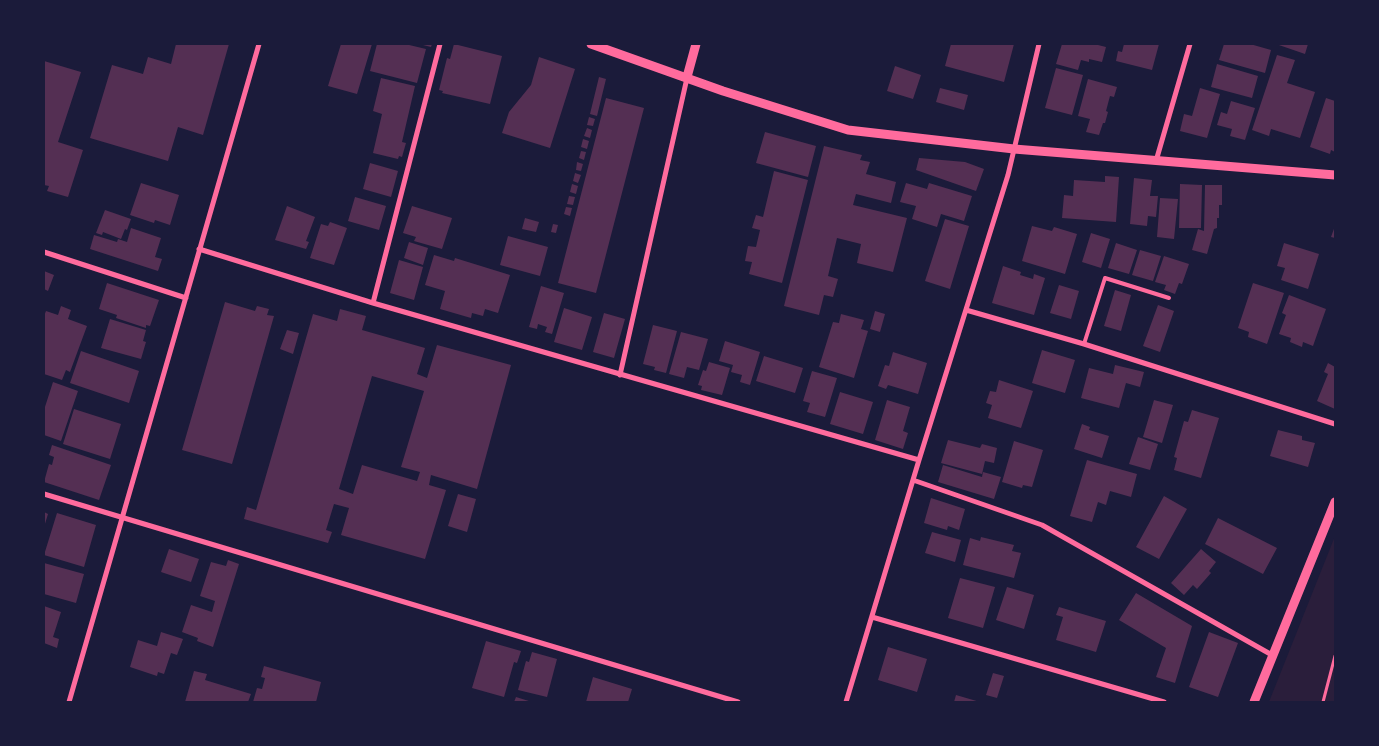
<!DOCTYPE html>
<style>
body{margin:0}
#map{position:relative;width:1379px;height:746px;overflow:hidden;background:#1b1b3a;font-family:Mulish,sans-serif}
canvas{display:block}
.frame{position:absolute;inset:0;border:45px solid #1b1b3a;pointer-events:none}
</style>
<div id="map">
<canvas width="1379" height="746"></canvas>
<div class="frame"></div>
</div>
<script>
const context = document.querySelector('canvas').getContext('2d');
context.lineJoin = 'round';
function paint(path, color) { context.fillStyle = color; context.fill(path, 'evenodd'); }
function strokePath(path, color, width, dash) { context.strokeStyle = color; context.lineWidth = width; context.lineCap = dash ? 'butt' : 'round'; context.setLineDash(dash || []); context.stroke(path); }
paint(new Path2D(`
 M1335,536V702H1269Z`), '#2a1e3b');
paint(new Path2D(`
 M176,44H229L203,135L178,127L168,161L90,138L112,65L143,74L148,57L171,64Z
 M341,44H372L357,94L328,86Z
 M377,44H405L426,49L417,83L370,71Z
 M419,44H432L431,47Z
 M454,44L502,56L490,104L442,93L443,91L439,90L447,58L450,59Z
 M951,44H1014L1004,82L945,66Z
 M1062,44H1094L1106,47L1102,62L1089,59V62L1081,60L1078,70L1056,64Z
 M1124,44H1159L1152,70L1116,61L1118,51L1122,52Z
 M1224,44H1250L1271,50L1265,73L1219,60Z
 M1276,44H1308L1305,54Z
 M1277,55L1295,60L1287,83L1315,92L1300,138L1271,129L1269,136L1252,130Z
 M539,57L575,69L550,148L502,133L509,112L531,85Z
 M44,61L81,72L58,142L83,150L68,197L47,191L49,186L44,185Z
 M1217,64L1258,76L1252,98L1211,87Z
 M895,66L921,75L913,99L887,91Z
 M1056,68L1083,75L1072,115L1045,108Z
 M599,77L606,79L597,116L590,114Z
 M381,78L415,86L402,142L406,143L402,157L399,156L398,159L373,153L382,114L373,111Z
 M1088,79L1117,87L1114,97L1110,96L1106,111L1108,112L1105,123H1103L1099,135L1086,132L1090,119L1078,116Z
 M940,88L968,95L964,110L936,102Z
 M1200,88L1220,94L1207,138L1180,131L1184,114L1192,116Z
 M606,98L644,108L596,293L558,283Z
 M1326,98L1335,101V152L1331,150L1330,154L1310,147Z
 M1231,101L1255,108L1245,140L1230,136L1232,129L1217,125L1221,112L1227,114Z
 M589,117L595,119L593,126L587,125Z
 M587,128L592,130L590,138L584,136Z
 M765,132L816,146L808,177L756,163Z
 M583,139L589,141L587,149L581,147Z
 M824,146L862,155L860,160L870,162L866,174L896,182L891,203L856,194L853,205L907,218L893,272L857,263L861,244L837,238L828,276L838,279L833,297L824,295L819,315L784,306Z
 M581,151L586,152L584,160L579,158Z
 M919,158L965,162L984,169L976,191L916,170Z
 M577,162L583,164L581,171L576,170Z
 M370,163L398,171L391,197L363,189Z
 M774,171L808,180L782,283L749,274L752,262L745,261L748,246L756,247L760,230L752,228L756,215L763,217Z
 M575,173L581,175L578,183L573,181Z
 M1105,176L1119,177L1116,222L1062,218L1064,195L1073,196L1074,180L1105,182Z
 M1134,178L1152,180L1150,196H1158L1156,217L1148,216L1147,226L1130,224Z
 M141,183L179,195L170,225L155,220L154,223L130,215Z
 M906,183L927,189L929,183L972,196L964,221L941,214L937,227L912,219L916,206L900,202Z
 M572,184L578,186L576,194L570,192Z
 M1180,184L1202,185L1201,228H1179Z
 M1205,185H1222V205H1219V218H1217V228L1214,229L1207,254L1192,250L1198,229L1204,231Z
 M569,196L575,197L573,205L567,204Z
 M355,197L386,206L379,230L348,221Z
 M1160,198L1178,199L1174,239L1157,237Z
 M287,206L315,217L306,241L309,242L306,249L275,240Z
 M412,206L452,218L442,249L414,241L416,237L403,233Z
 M566,207L572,208L570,216L564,214Z
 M105,210L131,219L127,230L125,229L121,239L103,232L102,235L96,233Z
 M525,218L539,222L536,232L522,229Z
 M945,219L969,226L950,289L925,281Z
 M330,222L347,228L334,265L310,258L321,224L328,226Z
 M553,224L558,225L556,233L551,232Z
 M1032,226L1052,231L1054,227L1077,234L1065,274L1022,261Z
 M1335,226V238L1331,237Z
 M131,228L161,238L155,257L162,259L158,271L90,249L94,235L117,242L118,239L127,242Z
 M1091,233L1110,239L1101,268L1082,262Z
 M508,236L548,247L540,276L500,265Z
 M409,242L428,248L423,265L404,258Z
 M1116,243L1137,250L1129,274L1108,268Z
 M1284,243L1319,254L1308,289L1281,280L1285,268L1277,266Z
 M1140,250L1161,256L1153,281L1132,275Z
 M434,255L454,261L455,258L510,275L498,313L485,309L483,316L472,313L471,318L440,309L445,291L425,285Z
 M1164,256L1189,264L1182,284L1179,283L1175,294L1164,290L1166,285L1155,282Z
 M399,260L423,267L414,300L390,293Z
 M1003,266L1021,272L1020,275L1033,279L1034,274L1045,278L1034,315L992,303Z
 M44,271L54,275L48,291L44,289Z
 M107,283L159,300L150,326L146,325V328L116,318L117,315L99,309Z
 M1253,283L1284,293L1267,344L1248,337L1249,332L1238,328Z
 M1059,285L1079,291L1071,319L1050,313Z
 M541,286L564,293L552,334L545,332L547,327L538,324L537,329L529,327Z
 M1115,290L1131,295L1121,331L1104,326Z
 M1289,295L1326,309L1313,346L1303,342L1302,347L1290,342L1291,338L1279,334L1286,315L1282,313Z
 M225,302L255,311L257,306L269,309L267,315L274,316L232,464L182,450Z
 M1158,305L1174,311L1160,352L1143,346Z
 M61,306L71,310L68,319L87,326L70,372L66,370L62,380L44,374V316L46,311L58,315Z
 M564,308L592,317L582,350L554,342Z
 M340,309L366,316L362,330L425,348L417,374L427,378L437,345L511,365L477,489L431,475L429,485L446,490L425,559L341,535L349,508L334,504L326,530L332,532L328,543L244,519L247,507L256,510L313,314L337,321ZM372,376L424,391L401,467L420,472L417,481L362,465L353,494L339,489Z
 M875,311L885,314L880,332L870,329Z
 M604,313L625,319L614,358L593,352Z
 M841,314L864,320L861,329L868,331L854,378L819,367L833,322L839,323Z
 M110,319L146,330L143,341L146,342L141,359L101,348Z
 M653,325L677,331L666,373L654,370L655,367L643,364Z
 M287,330L299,333L293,354L280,349Z
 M681,332L708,339L699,370L687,367L684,378L669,374Z
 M725,341L760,352L750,385L740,382L742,375L731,372L733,365L719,361Z
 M1042,350L1075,360L1065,393L1032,383Z
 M81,351L139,371L129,403L70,383Z
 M893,352L927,363L918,394L888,385L886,389L878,386L885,365L889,366Z
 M764,356L803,368L795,393L756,381Z
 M709,362L730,368L722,395L701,390L702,386L698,385L703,370L706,371Z
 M1328,363L1335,367V409L1317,401L1328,374L1324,372Z
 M1115,365L1144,372L1140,387L1126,383L1119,408L1081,398L1089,368L1113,374Z
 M812,371L837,378L825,417L807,412L810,403L803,401Z
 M999,380L1033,391L1021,428L988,418L992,405L986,403L990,391L996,392Z
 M53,382L78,391L61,441L44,435V410Z
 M840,392L873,402L863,434L830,424Z
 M887,400L910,407L903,431L908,433L903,449L875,440Z
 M1154,400L1173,405L1162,443L1143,437Z
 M74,409L121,424L110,459L63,444Z
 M1192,410L1219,418L1201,478L1174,470L1177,458L1174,457L1184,421L1188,422Z
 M1082,424L1090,427L1089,430L1109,436L1102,458L1074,449Z
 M1278,430L1302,436V440L1315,443L1308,467L1270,456Z
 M1138,437L1158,444L1150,470L1129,464Z
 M948,440L980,448L982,444L997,448L994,463L985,461L982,474L941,463Z
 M1014,441L1043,450L1032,487L1023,485L1022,488L1002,482Z
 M52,445L111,465L99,500L44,482L49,464L52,465L54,457L49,455Z
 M1087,460L1137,474L1131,497L1110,491L1106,505L1098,502L1092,522L1070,516Z
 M943,465L982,477L983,472L1001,477L994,499L938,482Z
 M458,494L476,499L467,532L448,526Z
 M1164,496L1187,509L1159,559L1136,547Z
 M931,498L965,509L959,530L948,526L947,530L924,523Z
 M44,512L48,514L44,527Z
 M57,513L96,525L84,567L44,555Z
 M1218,518L1277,548L1263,574L1205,544Z
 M932,532L961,540L955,562L925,553Z
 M981,537L1014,545L1012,551L1021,553L1014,578L963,565L970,538L980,541Z
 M169,549L199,559L191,582L161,572Z
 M1201,549L1216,562L1209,571L1211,573L1197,589L1193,585L1184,595L1171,583Z
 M228,560L239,564L213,647L197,641L198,638L182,632L191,605L212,612L215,601L200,596L211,562L226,566Z
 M44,563L84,574L76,603L44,594Z
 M960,578L995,587L983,628L948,618Z
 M1007,587L1034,595L1024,629L996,620Z
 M1136,593L1192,626L1175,683L1156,677L1166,648L1119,620Z
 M44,606L61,612L53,637L59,639L57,648L44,643Z
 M1059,607L1106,621L1096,652L1056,640L1063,617L1056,615Z
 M161,632L183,639L177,655L171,653L164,674L158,672L157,676L130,667L138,640L157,646Z
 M1209,632L1238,643L1218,697L1189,687Z
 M486,641L521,651L517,663L514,662L504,697L472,688Z
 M888,647L927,659L917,692L878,680Z
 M532,652L557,659L547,697L518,690L526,661L529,662Z
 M264,666L321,682L316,702H253L257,688L262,689L265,678L261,677Z
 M194,671L207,674L205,680L251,694L248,702H185Z
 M993,673L1004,676L997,698L986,695Z
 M593,677L632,689L628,702H586Z
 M956,695L980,702H954Z
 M516,697L532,702H514Z`), '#542f53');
strokePath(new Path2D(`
 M1323,702L1335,656`), '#ff6b9d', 3);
strokePath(new Path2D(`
 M1084,344L1105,278L1169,298`), '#ff6b9d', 4);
strokePath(new Path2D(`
 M1156,161L1190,44
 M199,249L373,303L919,460
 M44,252L186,298
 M373,303L440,44
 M966,310L1084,344L1335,424
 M620,375L687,78
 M913,480L1042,525L1272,655
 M44,494L738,702
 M872,617L1164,702
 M69,702C134,483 195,263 259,44
 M846,702L919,460L1008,175L1039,44`), '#ff6b9d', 5);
strokePath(new Path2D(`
 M591,44L723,91L848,130L1014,149L1335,175
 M687,77L696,44
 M1254,702L1335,502`), '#ff6b9d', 9);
</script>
